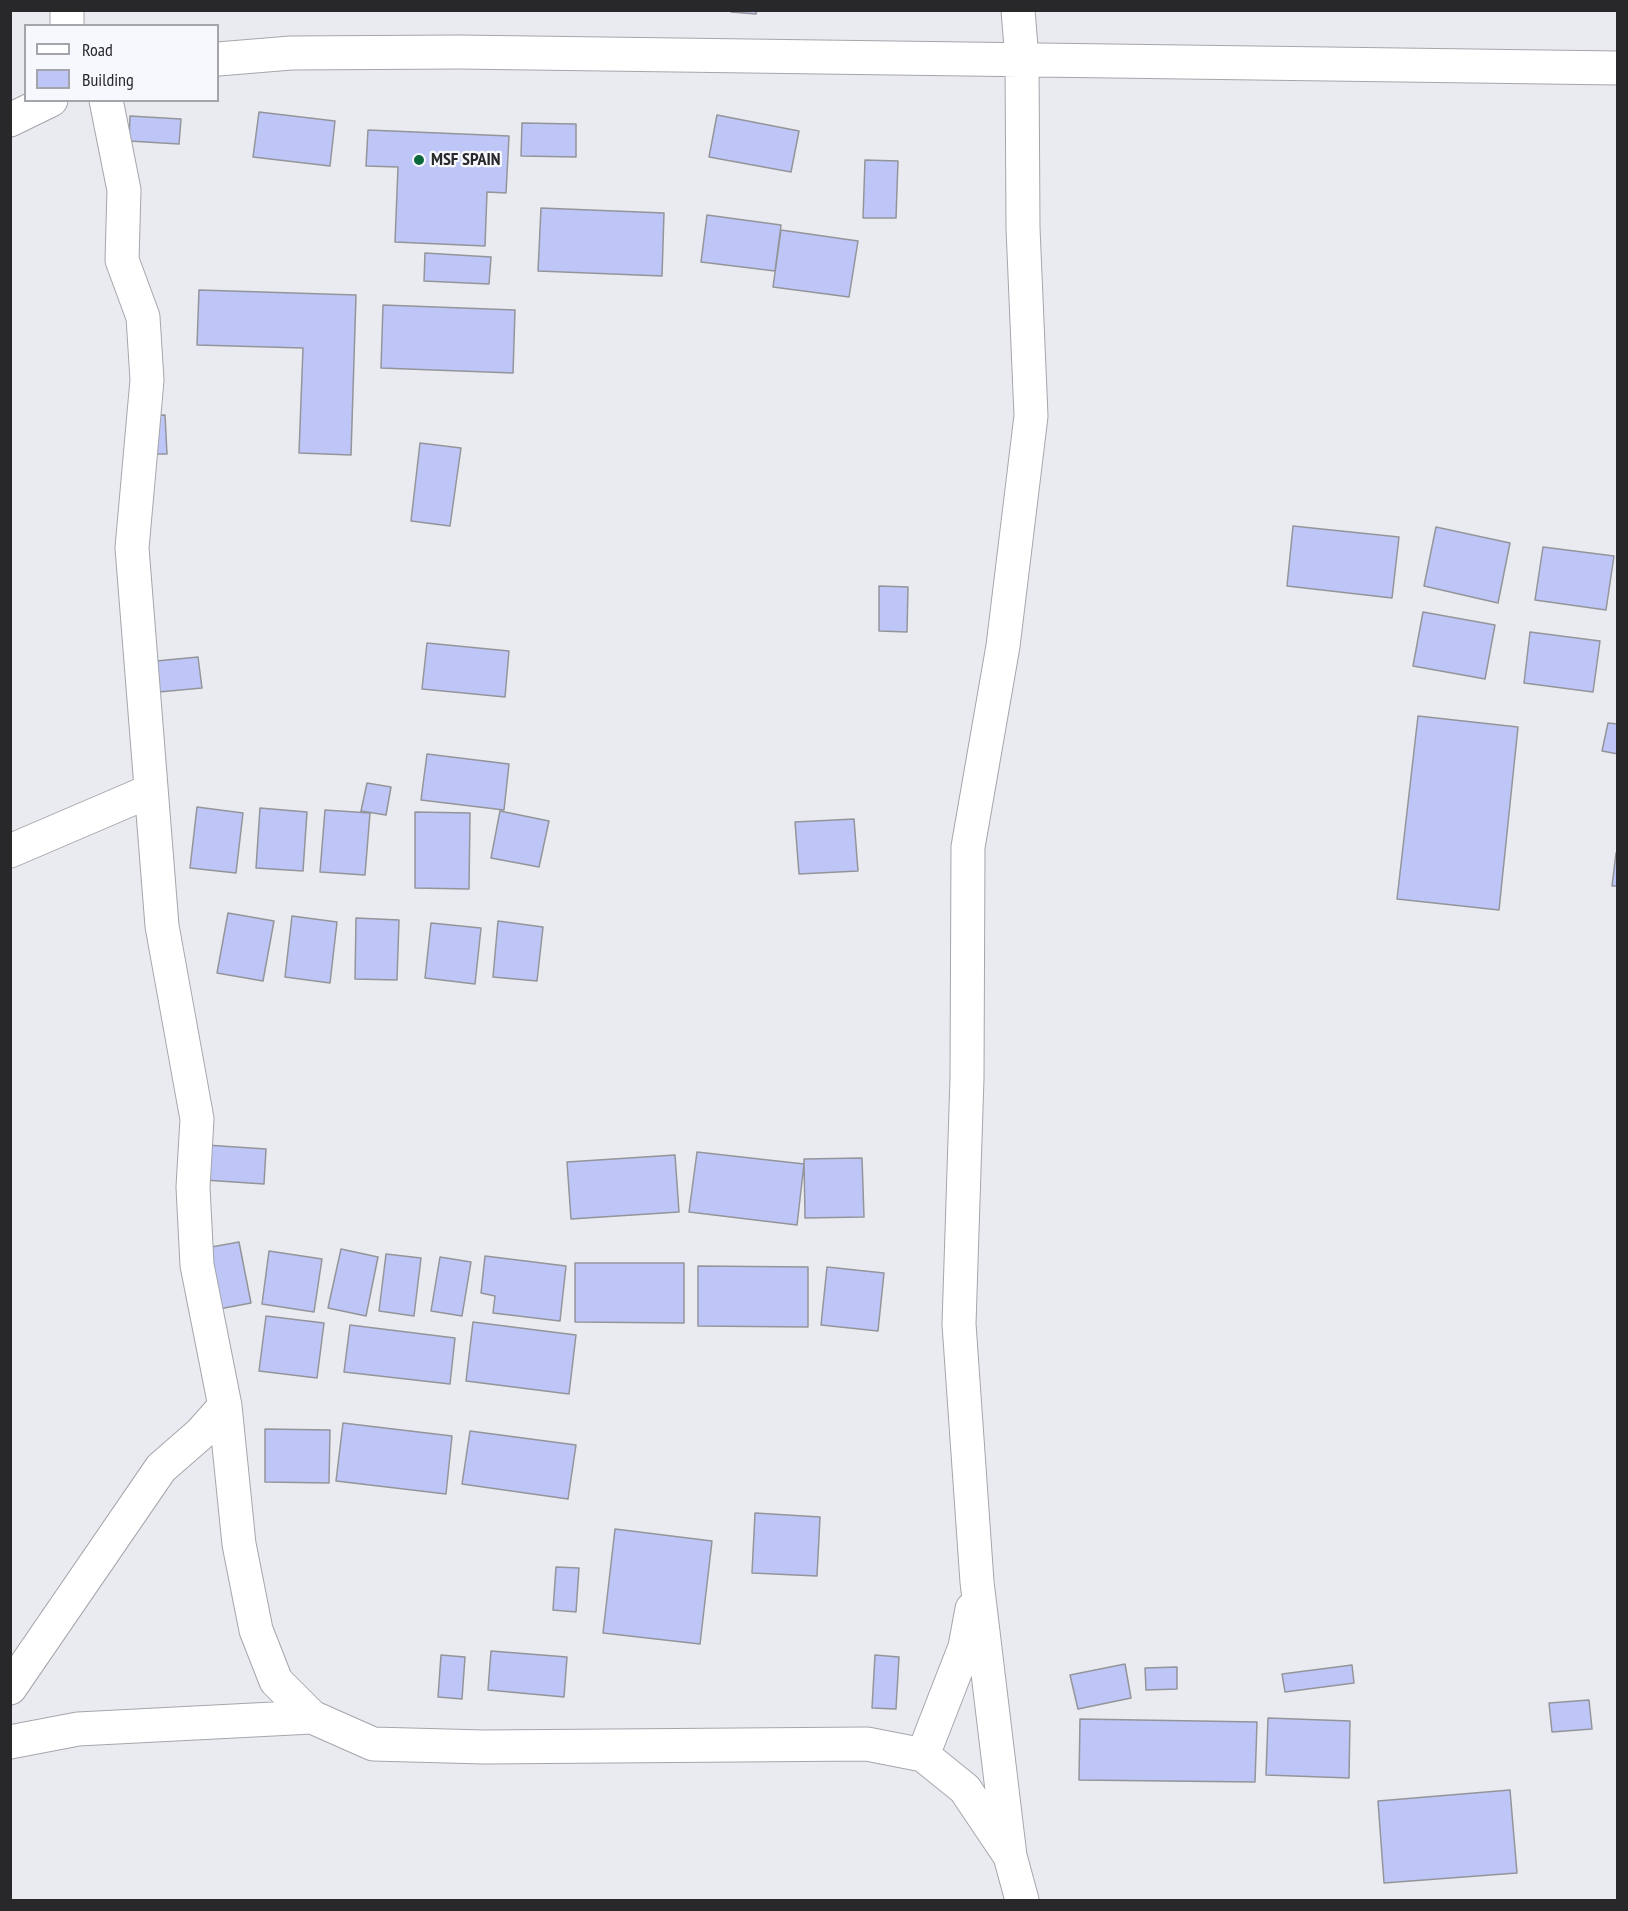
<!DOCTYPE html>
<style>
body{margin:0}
#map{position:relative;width:1628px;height:1911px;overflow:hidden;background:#eaebf0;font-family:"PT Sans Narrow",sans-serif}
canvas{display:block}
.frame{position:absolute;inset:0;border:12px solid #28282b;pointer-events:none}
.legend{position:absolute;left:24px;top:24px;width:195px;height:78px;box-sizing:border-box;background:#f7f8fe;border:2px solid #a4a5aa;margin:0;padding:8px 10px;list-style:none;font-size:18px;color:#28282b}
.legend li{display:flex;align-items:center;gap:12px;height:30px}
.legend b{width:30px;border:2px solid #a4a5aa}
</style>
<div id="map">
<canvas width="1628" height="1911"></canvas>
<div class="frame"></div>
<ul class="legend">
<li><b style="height:8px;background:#fff"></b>Road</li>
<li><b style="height:16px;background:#bdc6f6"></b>Building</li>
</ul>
</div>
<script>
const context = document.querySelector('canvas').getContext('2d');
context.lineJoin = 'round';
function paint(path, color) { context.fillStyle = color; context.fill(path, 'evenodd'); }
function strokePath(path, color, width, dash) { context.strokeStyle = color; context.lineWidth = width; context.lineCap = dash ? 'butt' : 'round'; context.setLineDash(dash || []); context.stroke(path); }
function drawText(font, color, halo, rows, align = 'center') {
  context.font = font + ' "PT Sans Narrow",sans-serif'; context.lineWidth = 4.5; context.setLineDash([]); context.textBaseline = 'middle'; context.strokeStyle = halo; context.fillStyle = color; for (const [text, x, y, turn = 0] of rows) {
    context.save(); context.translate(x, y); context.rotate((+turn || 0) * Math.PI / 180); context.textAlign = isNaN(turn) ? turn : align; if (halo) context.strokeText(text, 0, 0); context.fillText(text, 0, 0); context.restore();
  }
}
const building = new Path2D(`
 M731,10H757L756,14L731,12Z
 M259,112L335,121L330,166L253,157Z
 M717,115L799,131L791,172L709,157Z
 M130,116L181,119L179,144L129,141Z
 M522,123L576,124V157L521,156Z
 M368,130L509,136L506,193L487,192L485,246L395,242L398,167L366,166Z
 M865,160L898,161L896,218H863Z
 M541,208L664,213L662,276L538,271Z
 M707,215L781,225L775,271L701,262Z
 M781,230L858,241L849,297L773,287Z
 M425,253L491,257L489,284L424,281Z
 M199,290L356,295L351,455L299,453L303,348L197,345Z
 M383,305L515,310L513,373L381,368Z
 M165,415L167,454H138L137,416Z
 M420,443L461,448L450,526L411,521Z
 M1293,526L1399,537L1392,598L1287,586Z
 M1436,527L1510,543L1498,603L1424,586Z
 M1543,547L1614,556L1606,610L1535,600Z
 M879,586L908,587L907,632L879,631Z
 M1423,612L1495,625L1485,679L1413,666Z
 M1530,632L1600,641L1593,692L1524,683Z
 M427,643L509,651L505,697L422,689Z
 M198,657L202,688L159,692L156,661Z
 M1418,716L1518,727L1499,910L1397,899Z
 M1608,723L1618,724V754L1602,751Z
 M427,754L509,764L504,810L421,800Z
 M367,783L391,787L386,815L361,811Z
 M197,807L243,813L236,873L190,868Z
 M260,808L307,812L303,871L256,868Z
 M325,810L370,813L365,875L320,872Z
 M500,811L549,821L539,867L491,858Z
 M415,812L470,813L469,889L415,888Z
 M854,819L858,871L799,874L795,822Z
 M1616,853H1618V886H1612Z
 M228,913L274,921L263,981L217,973Z
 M292,916L337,922L330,983L285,977Z
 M356,918L399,920L397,980L355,979Z
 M498,921L543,927L537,981L493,977Z
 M431,923L481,928L475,984L425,978Z
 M206,1145L266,1149L264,1184L204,1180Z
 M697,1152L804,1164L797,1225L689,1212Z
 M675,1155L679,1212L571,1219L567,1162Z
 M862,1158L864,1217L805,1218L804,1159Z
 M239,1242L251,1303L219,1309L206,1248Z
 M341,1249L378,1257L366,1316L328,1308Z
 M269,1251L322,1259L314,1312L262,1304Z
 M386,1254L421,1258L414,1316L379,1311Z
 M485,1256L566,1266L560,1321L493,1313L495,1296L481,1293Z
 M440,1257L471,1262L462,1316L431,1311Z
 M575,1263H684V1323L575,1322Z
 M698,1266L808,1267V1327L698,1326Z
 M827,1267L884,1273L878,1331L821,1325Z
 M266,1316L324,1323L317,1378L259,1371Z
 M473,1322L576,1335L569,1394L466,1381Z
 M350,1325L455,1338L450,1384L344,1372Z
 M343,1423L452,1436L446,1494L336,1481Z
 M265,1429L330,1430L329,1483L265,1482Z
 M470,1431L576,1445L568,1499L462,1484Z
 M755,1513L820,1517L817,1576L752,1573Z
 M615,1529L712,1541L700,1644L603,1633Z
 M556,1567L579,1568L576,1612L553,1610Z
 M491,1651L567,1657L564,1697L488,1690Z
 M441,1655L465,1657L462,1699L438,1697Z
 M875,1655L899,1657L896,1709L872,1708Z
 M1125,1664L1131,1698L1078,1709L1070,1675Z
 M1352,1665L1354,1683L1285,1692L1282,1674Z
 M1177,1667V1689L1146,1690L1145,1668Z
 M1589,1700L1592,1729L1552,1732L1549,1703Z
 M1268,1718L1350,1721L1349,1778L1266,1775Z
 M1080,1719L1257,1722L1255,1782L1079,1780Z
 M1510,1790L1517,1873L1384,1883L1378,1801Z`);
paint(building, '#bdc6f6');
strokePath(building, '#94959a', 1.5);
const street = new Path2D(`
 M67,10V26
 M1018,10L1022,60L1023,228L1031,416L1003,646L968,847L967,1078L959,1324L977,1582L1010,1856L1022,1900
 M218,59L291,53L459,52L1618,68
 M106,100L124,190L122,260L143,317L147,380L132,548L162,926L197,1119L193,1187L197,1265L225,1406L239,1544L256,1630L276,1681L312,1717L373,1744L484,1747L867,1744L923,1755L965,1789L1010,1856
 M10,120L51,100
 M10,851L150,791
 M10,1688L161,1468L200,1434L225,1406
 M10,1742L78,1729L312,1717
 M923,1755L965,1647L972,1609`);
strokePath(street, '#a5a6ac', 35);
strokePath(street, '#fff', 33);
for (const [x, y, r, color] of [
 [419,160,6,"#0c693c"]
]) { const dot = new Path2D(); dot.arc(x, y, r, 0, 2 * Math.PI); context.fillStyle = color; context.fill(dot); strokePath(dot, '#f7f8fe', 2); }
drawText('bold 18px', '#28282b', '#f7f8fe', [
 ["MSF SPAIN",431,160]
], 'left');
</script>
